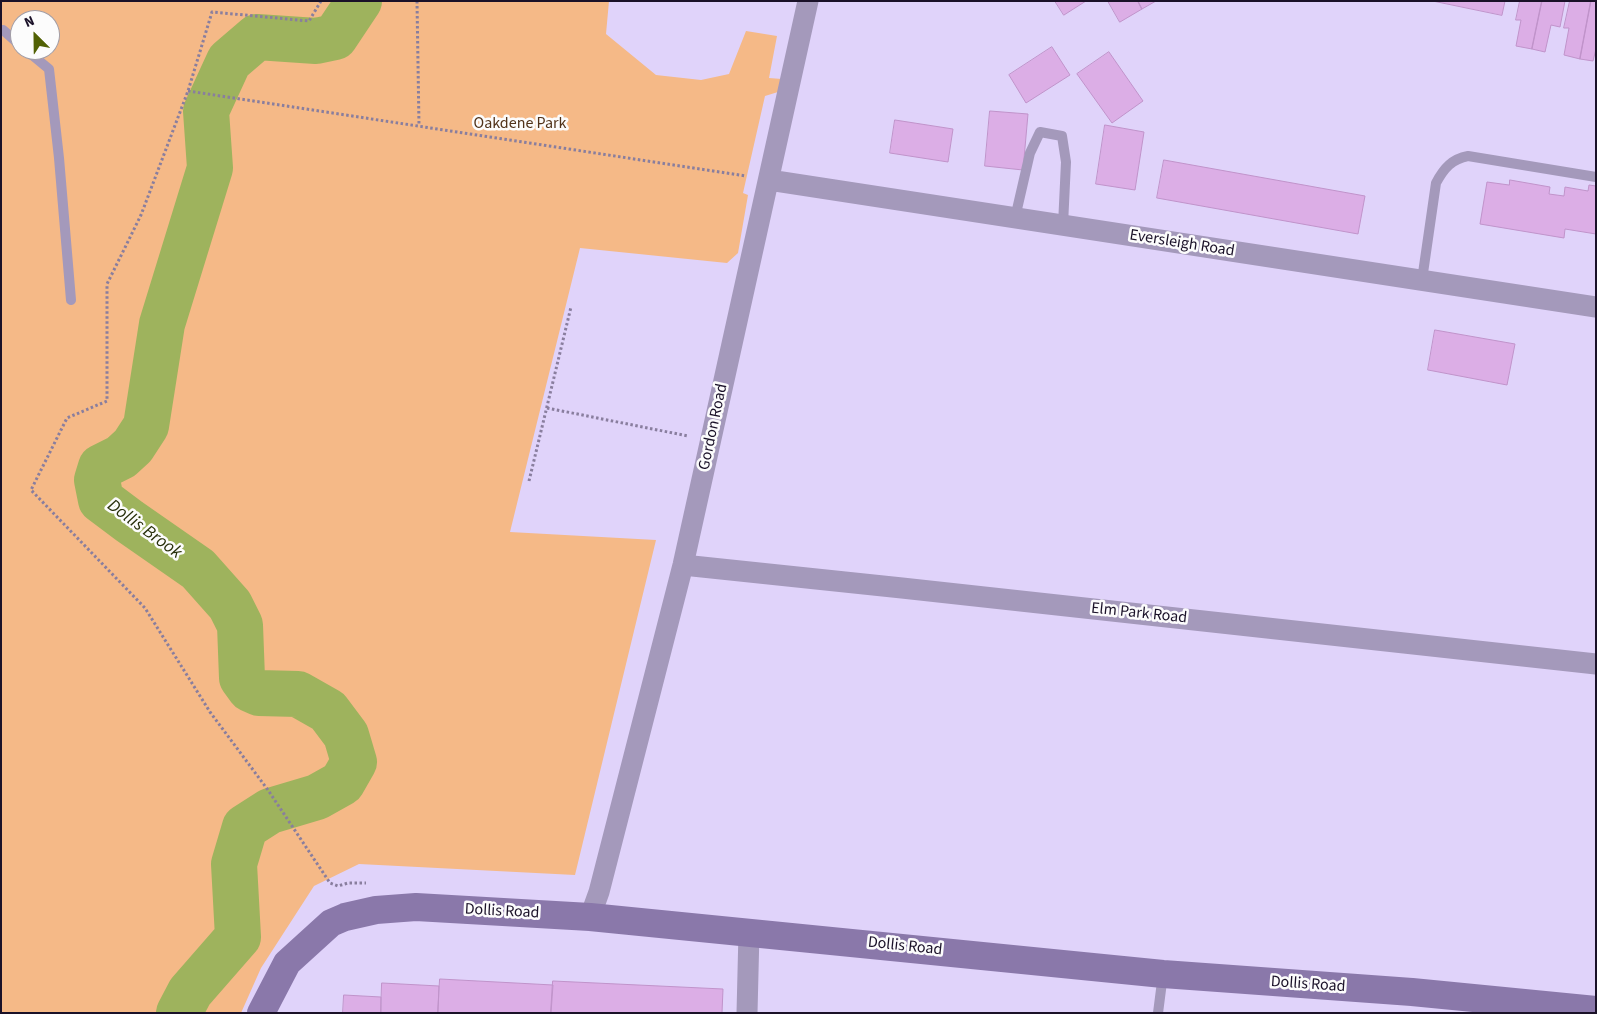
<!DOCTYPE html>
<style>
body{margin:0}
#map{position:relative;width:1597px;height:1014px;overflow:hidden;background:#e0d3fa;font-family:"Source Sans 3",sans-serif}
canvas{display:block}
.frame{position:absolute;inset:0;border:2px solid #1a1128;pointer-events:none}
.north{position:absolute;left:10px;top:10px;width:50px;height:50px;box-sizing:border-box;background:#fcfcfc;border:1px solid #a29ea7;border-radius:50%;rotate:337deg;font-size:14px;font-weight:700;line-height:20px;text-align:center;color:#1a1128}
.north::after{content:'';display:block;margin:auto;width:18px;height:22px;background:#516104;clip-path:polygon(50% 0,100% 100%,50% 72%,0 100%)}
</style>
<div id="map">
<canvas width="1597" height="1014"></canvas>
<div class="frame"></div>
<div class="north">N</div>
</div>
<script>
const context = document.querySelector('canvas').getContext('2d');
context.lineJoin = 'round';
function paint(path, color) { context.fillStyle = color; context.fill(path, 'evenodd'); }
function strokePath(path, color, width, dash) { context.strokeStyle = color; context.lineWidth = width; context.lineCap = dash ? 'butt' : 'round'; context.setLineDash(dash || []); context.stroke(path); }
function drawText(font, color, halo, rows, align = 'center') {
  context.font = font + ' "Source Sans 3",sans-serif'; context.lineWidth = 5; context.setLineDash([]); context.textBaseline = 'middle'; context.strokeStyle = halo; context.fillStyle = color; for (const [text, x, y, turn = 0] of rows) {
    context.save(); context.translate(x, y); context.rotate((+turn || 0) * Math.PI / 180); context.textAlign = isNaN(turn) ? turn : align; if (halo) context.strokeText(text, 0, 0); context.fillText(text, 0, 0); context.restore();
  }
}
paint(new Path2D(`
 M1,1H609L606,34L656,75L701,80L729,74L746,31L777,36L769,78L782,79L778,92L765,96L743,193L748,195L738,253L727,263L580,248L510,532L656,540L575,875L359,864L314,886L261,968L241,1013H1ZM20,20H50V50H20Z`), '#f5b987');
strokePath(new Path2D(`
 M179,1013L190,992L238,937L234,864L245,827L270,811L317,797L342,783L354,762L346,735L328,711L298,694L259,693L250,689L242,678L240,625L230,605L198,569L129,521L101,500L97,480L101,467L121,457L133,446L146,426L162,324L210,168L206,111L229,61L257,37L316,41L335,37L359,1`), '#9eb35d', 46);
const building = new Path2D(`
 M1055,1H1086L1064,15Z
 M1108,1H1138L1142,9L1120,22Z
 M1138,1H1156L1142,9Z
 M1433,1H1505L1502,15Z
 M1520,1H1542L1532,49L1516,46L1521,20H1516Z
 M1542,1H1565L1560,27L1551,25L1545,52L1532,49Z
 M1570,1H1591L1580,59L1564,55L1569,28H1564Z
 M1591,1H1596V49L1593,61L1580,59Z
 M1052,47L1070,75L1026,103L1009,75Z
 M1109,52L1143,101L1112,123L1077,74Z
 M990,111L1028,114L1023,170L985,166Z
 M895,120L953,129L948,162L890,153Z
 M1105,125L1144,132L1135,190L1096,184Z
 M1164,160L1365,196L1358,234L1157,198Z
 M1510,180L1550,187L1549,194L1564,196L1565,187L1588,191L1589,185L1596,186V234L1565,229L1564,238L1480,224L1487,182L1509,185Z
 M1435,330L1515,344L1507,385L1428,370Z
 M440,979L553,985L551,1013H438Z
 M553,981L723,989L722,1013H551Z
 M382,983L439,986L438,1013H381Z
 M344,995L381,997V1013H343Z`);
paint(building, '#dcaee6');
strokePath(building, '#c093ca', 1);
strokePath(new Path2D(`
 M321,1L309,21L212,12L188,91L141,215L107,284V401L67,418L31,490L145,608L210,712L268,790L330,883L338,886L348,883H366
 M417,1L419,126
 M188,91L746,176
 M547,408L688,436
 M529,481L571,307`), '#897e9e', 3, [2.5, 2.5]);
strokePath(new Path2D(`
 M3,30L20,45
 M26,50L49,69L59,158L71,300
 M1015,218L1030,153L1040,132L1062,136L1066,162L1063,225
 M1422,280L1436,183C1444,168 1452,159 1468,156L1596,177
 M1158,1013L1163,974`), '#a499bb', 10);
strokePath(new Path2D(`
 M769,180L1596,307
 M683,565L902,588L1596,664
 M590,917L599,892L683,565L808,1
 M747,1013L749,932`), '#a499bb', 21);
strokePath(new Path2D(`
 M261,1013L287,963L331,923L345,917L376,910L416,907L590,917L1163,974L1412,992L1596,1010`), '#8a78aa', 28);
drawText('16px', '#51331a', '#fcfcfc', [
 ["Oakdene Park",520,124]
]);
drawText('16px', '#1a1128', '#fcfcfc', [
 ["Eversleigh Road",1182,244,9],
 ["Gordon Road",714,427,-78],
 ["Elm Park Road",1139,614,6],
 ["Dollis Road",502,912,3],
 ["Dollis Road",905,947,6],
 ["Dollis Road",1308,985,4]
]);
drawText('italic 18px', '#28300b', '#fcfcfc', [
 ["Dollis Brook",144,530,36]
]);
</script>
